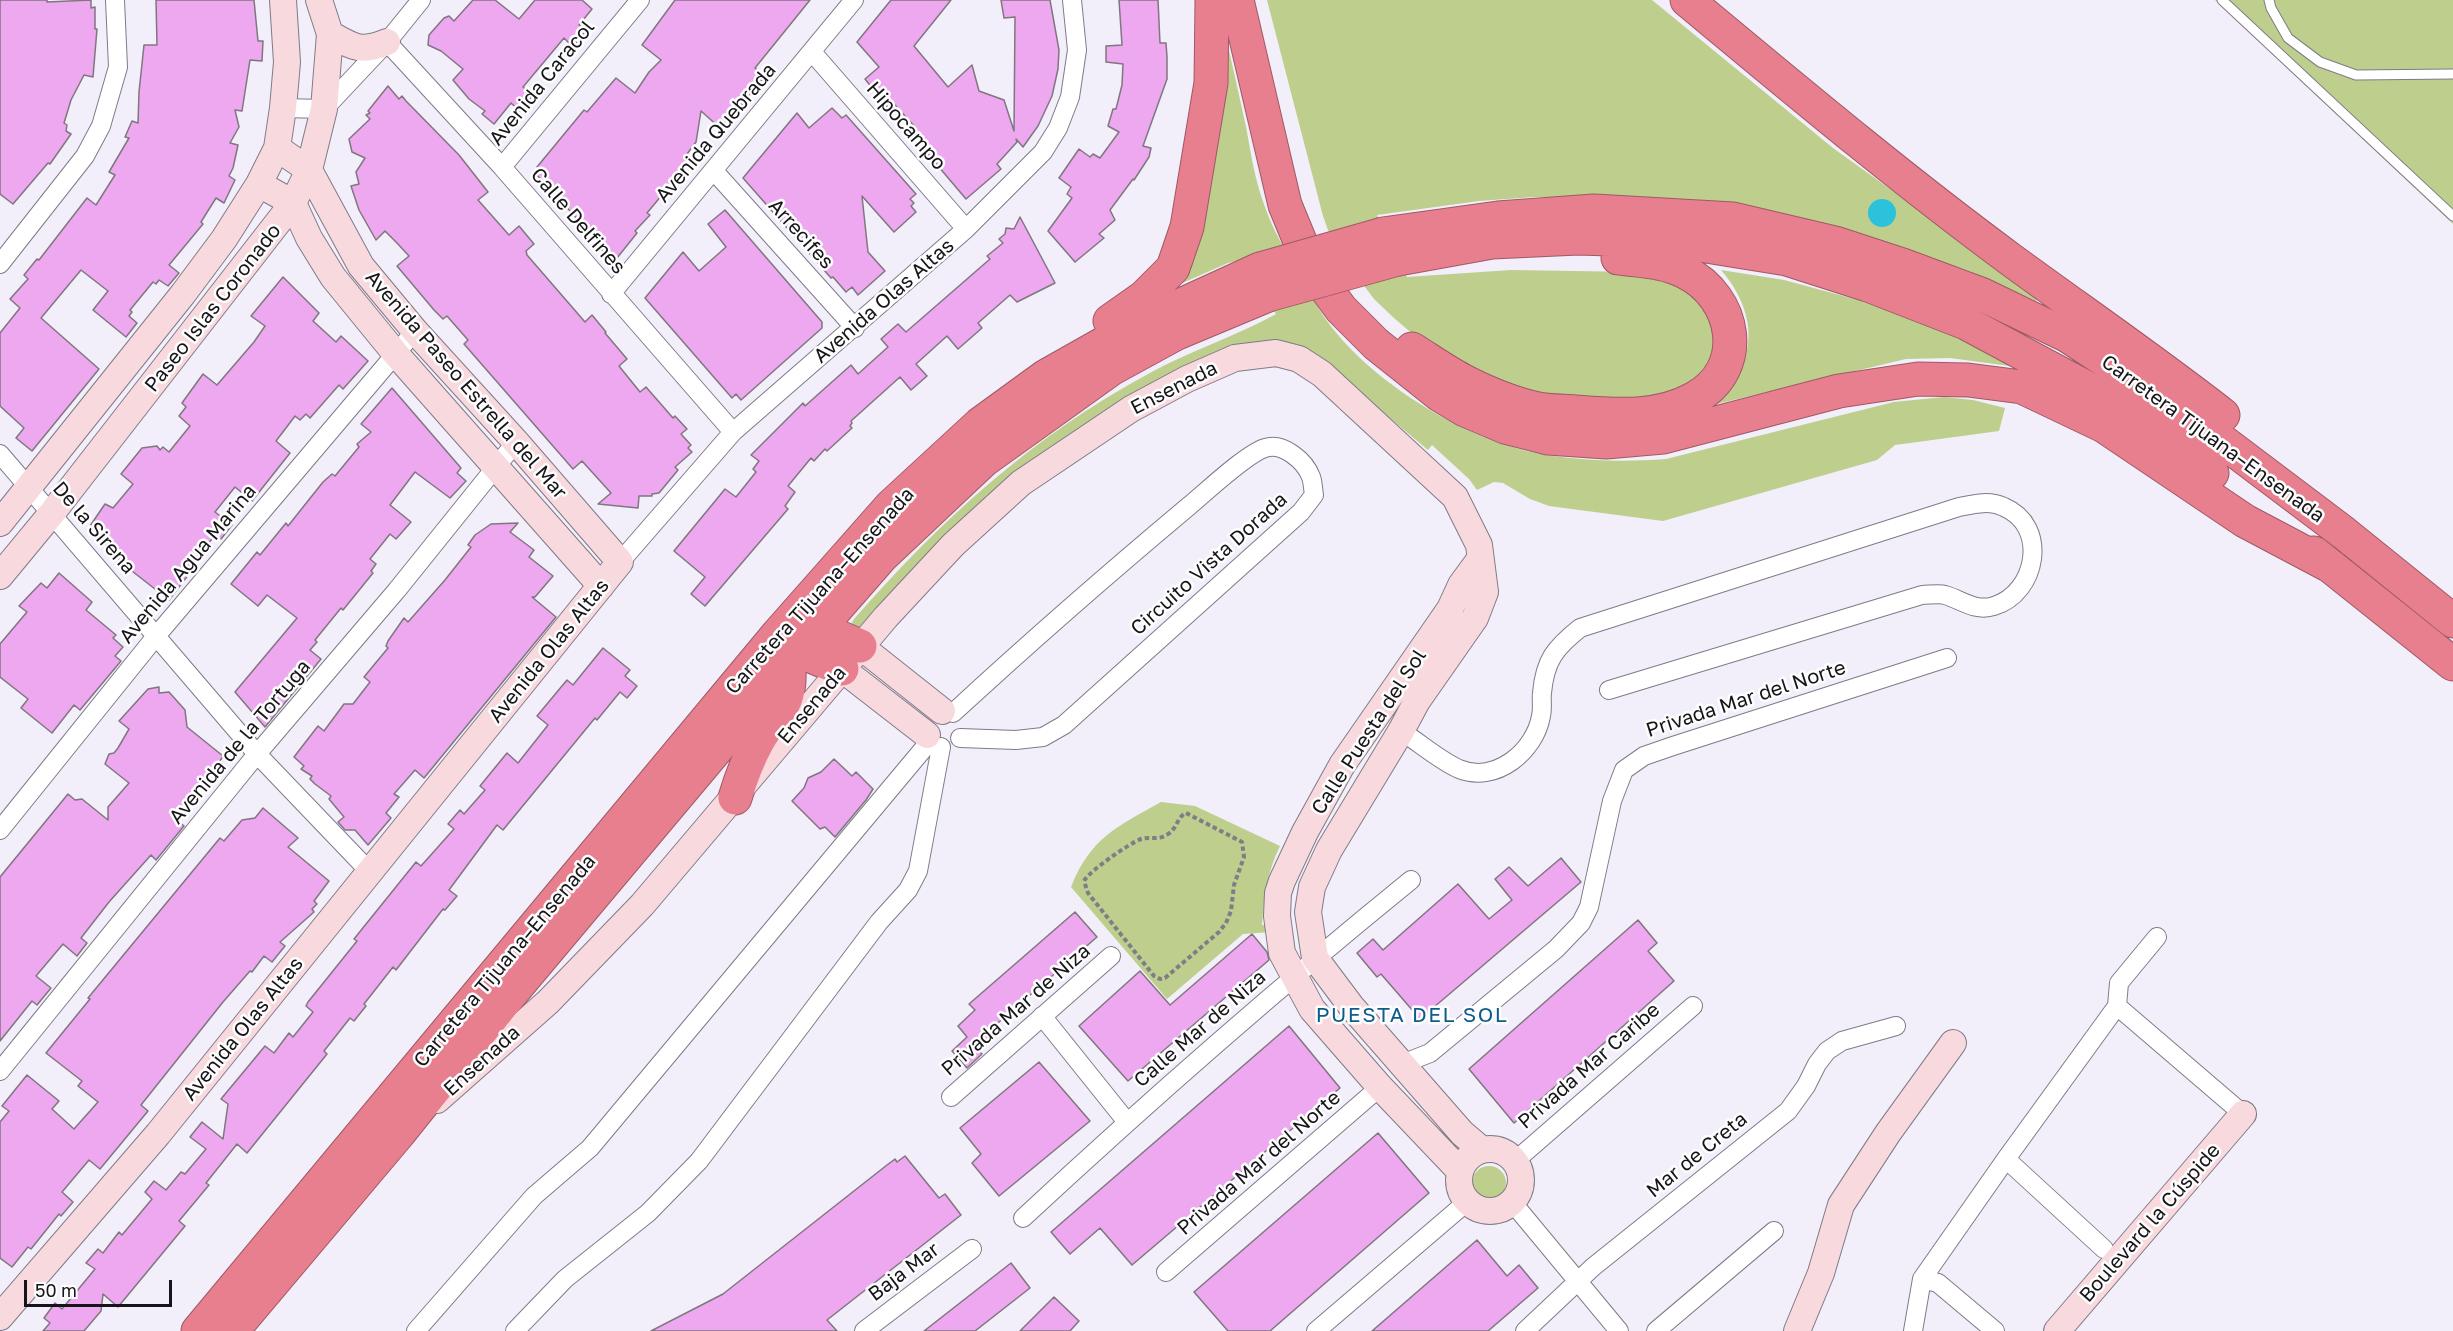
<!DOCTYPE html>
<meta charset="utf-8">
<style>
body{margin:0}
#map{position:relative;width:2453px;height:1331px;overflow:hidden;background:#f2eefa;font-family:"Golos Text",sans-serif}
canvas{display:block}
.scale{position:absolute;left:24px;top:1280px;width:148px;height:27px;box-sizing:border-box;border:3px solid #151418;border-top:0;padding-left:8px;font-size:18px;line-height:21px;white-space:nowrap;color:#151418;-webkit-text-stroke:4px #fdfdfd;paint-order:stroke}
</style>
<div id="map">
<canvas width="2453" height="1331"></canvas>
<div class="scale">50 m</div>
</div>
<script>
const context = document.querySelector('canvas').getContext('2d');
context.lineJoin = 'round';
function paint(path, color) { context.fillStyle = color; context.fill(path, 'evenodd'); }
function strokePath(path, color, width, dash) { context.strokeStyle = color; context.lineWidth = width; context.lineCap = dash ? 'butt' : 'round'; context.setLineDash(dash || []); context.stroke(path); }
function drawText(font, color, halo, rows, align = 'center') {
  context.font = font + ' "Golos Text",sans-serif'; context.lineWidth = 5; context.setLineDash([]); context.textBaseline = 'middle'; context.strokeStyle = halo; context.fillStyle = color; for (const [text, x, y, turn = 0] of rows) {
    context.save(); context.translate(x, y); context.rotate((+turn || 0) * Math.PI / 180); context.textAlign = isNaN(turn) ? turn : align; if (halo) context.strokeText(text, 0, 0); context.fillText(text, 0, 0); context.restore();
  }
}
paint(new Path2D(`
 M1267,0H1652L1833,148L2039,296L2036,301L1969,271L1851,231L1815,221L1719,205L1591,197H1534L1479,201L1377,215L1407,277L1511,270L1636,272L1669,275L1711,302L1716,367L1645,408L1519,393L1415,336L1394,318L1374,299L1359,279L1328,230L1323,216Z
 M2215,0H2453V224Z
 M1221,17C1230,54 1238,90 1246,127C1251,154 1255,181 1265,207C1272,228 1284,248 1295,267C1307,288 1318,310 1333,329C1381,389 1476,446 1553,456C1590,461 1628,462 1666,459L1894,402L1944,397L1973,400L2005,408L1999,431L1895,445L1877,460L1663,521L1549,506L1530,499L1503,483L1494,482L1477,490L1469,479L1432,445L1428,450L1309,350L1297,345L1253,343L1119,408L866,635L851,624L854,619C942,519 1030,438 1148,374C1189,351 1235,337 1276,314L1245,259L1228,263L1171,288Z
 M1721,270L1784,280L1858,300L1982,344L2017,367L1950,358L1906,359L1712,405C1721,393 1733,381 1740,368C1759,335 1744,296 1721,270Z
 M1161,802L1195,806L1280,846C1267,872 1264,897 1262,925L1275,927L1272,932L1243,934L1167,999L1071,887C1091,837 1117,827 1161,802Z
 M1472 1183a17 17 0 1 1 34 0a17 17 0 1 1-34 0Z`), '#bdce8d');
paint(new Path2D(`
 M1868 213a14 14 0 1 1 28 0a14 14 0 1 1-28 0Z`), '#2dc2dc');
const building = new Path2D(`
 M0,0H47V2L91,0V8L95,7V29H97L93,77L84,75L71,100L64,123L67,125L66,131L71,134L50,164L48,163L13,204L0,194Z
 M156,0H254L258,41H263L262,61L250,60L242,111L235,110L239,127L230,143L238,145L233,168L229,176L235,180L224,203L216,198L201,222L203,224L169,265L179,273L168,286L159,280L156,284L153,282L130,310L132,312L129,316L137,323L126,337L93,310L108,291L81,270L41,318L99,369L32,451L16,438L24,428L0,406V333L20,308L10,299L28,279L24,275L37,259L39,260L87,198L96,205L115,175L109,172L129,138L125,137L132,121L138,123L139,92L144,45H157Z
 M473,0H495L519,19L535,0H582L592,9L579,25L586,31L573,47L564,38L523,87L533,95L520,111L511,103L494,124L482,114L485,111L469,99L453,80L463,69L441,51L428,45L429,35L444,18L449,16L454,21Z
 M675,0H810L755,68L765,76L735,113L733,111L720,128L701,111L696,142L687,154V165L647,213L650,215L635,231L637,233L613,263L601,249L603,247L536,174L539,169L537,167L584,110L587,112L616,78L635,93L649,72L661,60L642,45Z
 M891,0H951L914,46L948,87L972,65L979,91L1004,100L1014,131L1015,17L1004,18L1001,0H1050L1059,50L1058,69L1052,96L1038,126L1023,147L1016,139L1017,142L997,164L1001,169L966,199L910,133L916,128L894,104L889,109L865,79L879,67L857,42Z
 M1119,0H1158L1160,43H1166L1167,57V79L1143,146L1151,148L1149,157L1134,180L1133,179L1110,210L1115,220L1099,234L1104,238L1075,262L1048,231L1072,198L1067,194L1071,187L1059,178L1079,149L1090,157L1093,154L1100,158L1119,132L1108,126L1113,109H1116L1122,85L1123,64L1106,62V46L1122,45Z
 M388,86L399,99L402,96L406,101L459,155L488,192L478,200L509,235L519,226L534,244L526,251L527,255L585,322L592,315L606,332L605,333L627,359L619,366L640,392L646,387L673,418L675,416L687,429L681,434L691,445L688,448L692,452L675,467L678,470L659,493L652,494V496H639L638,508L598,504L611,493L582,461L573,469L464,344L468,340L447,316L443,319L434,310L397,266L409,256L397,243L385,231L376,240L359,210L351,186L359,184L356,172L365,158L352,152L349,139L370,119L366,115L370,113L368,111Z
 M832,108L842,118L846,115L916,194L910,199L914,203L911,206L916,212L894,232L862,196L868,252L885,271L858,295L852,287L846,292L833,277L831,278L743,178L797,113L809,128Z
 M725,210L822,322V328L741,400L736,394L732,398L645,298L683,252L699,271L726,247L708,224Z
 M1020,217L1055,283L1017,302L1010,295L978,323L982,328L958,349L947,336L916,364L927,376L911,390L900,377L851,421L852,423L850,426L852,428L827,451L825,449L814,461L811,458L788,486L795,492L785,506L788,509L705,606L691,594L705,577L674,551L725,489L736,497L756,472L753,469L759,461L751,455L803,403L805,406L851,365L858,374L888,347L881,339L898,324L906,332L990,259L987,256L1003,243L999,239L1005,234L1006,228L1014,229Z
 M283,277L319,313L313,321L336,342L341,336L368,361L343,389L339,385L310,418L306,414L300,420L295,416L286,428L276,441L290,453L252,501L235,487L215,512L232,525L221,539L215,535L186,572L189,574L169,600L123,564L90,526L105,504L113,508L133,484L121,474L142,448L157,446L160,450L163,447L169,452L190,426L179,416L186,407L182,403L203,374L217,385L254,342L265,326L251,316Z
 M392,388L461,468L457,473L466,481L450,498L415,472L390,505L411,522L396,539L390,534L370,559L376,564L371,571L373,573L343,610L341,608L315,640L317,642L310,650L321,659L265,727L235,692L297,618L267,595L258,606L231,584L257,552L260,555L286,523L288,526L323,482L332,474L335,476L359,447L357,444L371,432L361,424Z
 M518,523L510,532L534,550L529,557L553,576L535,597H532L556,617L424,778L415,770L394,794L399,797L386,813L391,818L368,845L355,830H345L338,822L344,817L329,799L331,796L315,784L310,779L312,776L301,769L304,766L294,757L318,726L324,731L344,704H353L370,682L364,677L388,648L386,646L388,641L404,618L408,622L445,580L471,547L468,545L475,535L491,524Z
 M59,573L92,602L86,610L116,635L113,638L123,647L115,656L121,661L80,710L74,705L52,733L21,708L28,699L0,677V644L27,612L19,606L41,583L47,588Z
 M603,648L630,670L625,676L637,686L627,698L620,692L597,720L595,718L503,830L497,825L449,890L457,896L445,910L443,909L396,970L393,967L364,1004L366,1006L354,1021L350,1018L324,1051L327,1054L247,1153L237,1144L206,1183L209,1185L179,1221L185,1226L118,1307L103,1294L101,1311L84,1331H43L50,1323L44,1318L55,1303L62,1309L95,1269L86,1263L98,1249L103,1253L119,1232L122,1235L152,1199L145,1192L154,1181L166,1190L181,1172L185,1174L206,1149L190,1137L202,1122L223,1139L228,1104L221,1099L265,1046L274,1053L289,1033L293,1037L313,1012L306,1006L308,1002L357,941L354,939L416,862L421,866L454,829L448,824L460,810L464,814L485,790L480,786L507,753L518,763L548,725L537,716L567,680L573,685Z
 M159,687V693L169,692L185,710L187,727L223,756L222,758L175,818L184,826L156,860L151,855L109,902L81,938L87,943L77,956L63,944L36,976L51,988L37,1005L32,1001L0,1041V877L68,794L75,800L82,799L108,820V807L129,783L105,764L109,754L114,753L118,748L129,729L119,721L148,689Z
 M834,759L852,776L856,772L873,789L866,800L835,837L825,827L820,829L792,801L804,788L808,778L821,772Z
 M263,808L298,838L288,847L329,881L314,901L317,904L312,909L314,912L280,942L285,946L272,962L264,956L252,972L250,971L223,1002L141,1105L148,1111L100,1169L89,1160L62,1192L73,1202L61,1216L59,1214L31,1249L28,1247L12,1267L0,1258V1122L9,1111L2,1106L27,1075L59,1101L52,1109L74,1129L98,1102L78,1086L82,1081L46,1053L90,999L88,998L220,838L224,841L242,820L255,818Z
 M1561,858L1581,882L1420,1019L1381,974L1377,977L1357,953L1373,939L1383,950L1458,884L1489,919L1512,900L1495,879L1509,867L1528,886Z
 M1075,912L1097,937L991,1029L997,1036L979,1051L982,1054L967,1068L952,1051L967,1037L958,1026L975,1010L969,1004Z
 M1638,920L1657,943L1648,951L1674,981L1514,1123L1469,1069Z
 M1252,934L1267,952L1269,960L1128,1081L1079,1026L1140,971L1170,1005Z
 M1289,1026L1340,1088L1132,1265L1100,1228L1070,1254L1051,1232Z
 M1039,1062L1090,1121L999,1196L972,1163L981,1154L960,1128Z
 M1378,1133L1429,1193L1270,1331H1228L1194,1292Z
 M905,1156L939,1198L945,1194L961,1215L827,1320L837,1331H651L723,1294L887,1165L895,1159L897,1162Z
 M1477,1240L1507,1276L1519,1265L1538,1288L1488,1331H1372Z
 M1011,1263L1030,1288L975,1331H924Z
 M1054,1297L1079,1321L1070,1331H1020Z`);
paint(building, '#eda8ef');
strokePath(building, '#7f767f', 1.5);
const lane = new Path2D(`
 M2222,0L2453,216
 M2269,0L2271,8L2288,38L2320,62L2356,75L2453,74`);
const street = new Path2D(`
 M387,42L502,167L733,432
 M812,52L966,229
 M283,108L324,109L387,42L421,0
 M502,167L640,0
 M714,171L855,328
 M0,264L85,156L101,126L118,67L115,0
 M611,294L854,0
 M0,454L257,754L370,872
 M620,562L733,432L966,229L1043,152L1058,128L1070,97L1077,50L1072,0
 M953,713C1030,642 1109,573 1189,506C1206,492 1246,454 1265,448C1283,442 1305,461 1311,477C1313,482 1313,490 1314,495L1301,512L1064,725L1043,737L1016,740L960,738
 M1401,731C1420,743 1439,760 1459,769C1496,784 1535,751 1541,716C1543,708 1541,700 1542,693C1545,660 1555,648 1580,628L1959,507C1974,504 1989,500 2004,507C2049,526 2037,593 1994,606C1975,612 1962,600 1945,595C1939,593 1929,595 1922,595L1609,690
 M0,830L157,635L415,331
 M2117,1006L2243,1114
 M1042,1016L1127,1122
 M1402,1064L1430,1053L1556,949L1581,923L1589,907L1612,801L1624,770L1644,756L1673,746L1947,658
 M0,1071L257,754L397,590L516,442
 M951,1097L1111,956
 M2006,1159L2104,1249
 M1515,1161L1693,1006
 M1512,1202L1619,1331
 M1023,1218C1149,1101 1278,988 1411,880
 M1166,1272L1380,1087
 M1922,1279L1938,1283L1995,1331
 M416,1331L534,1196L590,1148L930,741
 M515,1331L565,1279L648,1213L699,1161L879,922L908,890L918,871L941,747
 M864,1331L972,1249
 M1316,1331L1468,1201
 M1525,1331L1593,1267L1788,1111L1806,1086L1817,1064L1827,1051L1842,1041L1896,1026
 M1656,1331L1774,1231
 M1913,1331L1922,1279L2006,1159L2117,1006L2119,983L2157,937`);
const secondary = new Path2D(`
 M330,34C353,47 361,53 387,42
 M259,184L293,203L309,238L333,277L395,353L601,586
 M0,523L183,294L224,239L259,184L277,148L283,108L287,62L283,0
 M0,576L52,513L293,203L309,170L324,109L330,34L319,0
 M860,646L942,711
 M842,669L927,735
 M437,1100L548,1002L642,905L886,617L953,545L1021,483L1131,409L1187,379L1235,358L1276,353L1299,359L1322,374L1455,497L1479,545L1485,592L1475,618L1417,701L1401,731L1329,850L1312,887L1308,912L1315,958L1351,1006L1462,1133L1482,1150
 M1459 1180a31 31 0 1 1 62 0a31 31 0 1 1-62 0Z
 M1460,1171L1380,1087L1312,1009L1282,953L1277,916L1278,893L1282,881L1305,832L1342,765L1450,609L1461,585L1480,559
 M0,1317L158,1134L620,562L516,442L415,331L361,266L309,170L277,148
 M1797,1331L1821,1273L1841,1205L1888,1133L1953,1043
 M2057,1331L2243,1114`);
const highway = new Path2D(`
 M1237,0L1285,205L1311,268L1341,309L1376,344L1440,395L1465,410L1505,427L1548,438L1606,442L1663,437L1839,391L1918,379L1968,380L2022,387L2104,426L2245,521L2332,567
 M1687,0C1793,88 1899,177 2010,259C2081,311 2154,361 2223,415
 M1383,234L1498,218L1594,211L1733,219L1835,243L1905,266L1983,295L2068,336L2181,410L2344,533L2453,621
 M1398,259L1492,242L1578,238L1675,241L1787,259L1868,285L1966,323L2104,397L2170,442L2212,473
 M1110,321L1144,297L1173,268L1187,227L1211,83L1212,0
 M1412,349C1428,359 1445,371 1462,380C1482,391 1512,403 1534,408C1547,411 1562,411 1575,412C1615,415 1658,419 1695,398C1749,368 1736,297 1685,272C1664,261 1641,261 1618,258
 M2314,553L2453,664
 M818,628L860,646
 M799,651L842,669
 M735,798C741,778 748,759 758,741C775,711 791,708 789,670
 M198,1331L778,634L891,506L980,424L1046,376L1131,328L1260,269
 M232,1331L399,1133L504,1002L799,651L882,556L984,460L1111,369L1177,333L1268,295`);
strokePath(lane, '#7f7b87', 11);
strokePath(street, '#7f7b87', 20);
strokePath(secondary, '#7f7b87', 28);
strokePath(highway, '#9e5a65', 35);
strokePath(new Path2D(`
 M1186,813L1242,842L1244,857L1234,885L1231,911L1226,923L1219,932L1165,978L1160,979L1154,976L1088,893L1084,881C1089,871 1130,843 1141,839C1150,836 1159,841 1168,834C1177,829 1177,817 1186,813Z`), '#7f7d85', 4, [4.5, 3]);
strokePath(lane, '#fff', 9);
strokePath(street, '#fff', 18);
strokePath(secondary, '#f8d9dd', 26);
strokePath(highway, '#e87f8e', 33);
const highwayBridge = new Path2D(`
 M1260,269L1383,234
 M1268,295L1398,259`);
strokePath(highwayBridge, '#9e5a65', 35, []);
strokePath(highwayBridge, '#e87f8e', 33);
drawText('20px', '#151418', '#fdfdfd', [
 ["Avenida Caracol",542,83,-51],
 ["Hipocampo",906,126,49],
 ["Avenida Quebrada",716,133,-50],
 ["Calle Delfines",578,221,49],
 ["Arrecifes",801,234,48],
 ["Avenida Olas Altas",884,301,-41],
 ["Paseo Islas Coronado",213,308,-52],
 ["Avenida Paseo Estrella del Mar",466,385,49],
 ["Ensenada",1174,388,-27],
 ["Carretera Tijuana–Ensenada",2213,439,36],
 ["De la Sirena",94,528,49],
 ["Avenida Agua Marina",188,564,-50],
 ["Circuito Vista Dorada",1209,564,-42],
 ["Carretera Tijuana–Ensenada",820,591,-48],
 ["Avenida Olas Altas",549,651,-51],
 ["Privada Mar del Norte",1746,699,-18],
 ["Ensenada",812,705,-50],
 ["Calle Puesta del Sol",1369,732,-57],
 ["Avenida de la Tortuga",240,742,-50],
 ["Carretera Tijuana–Ensenada",505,961,-50],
 ["Privada Mar de Niza",1016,1010,-41],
 ["Avenida Olas Altas",243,1029,-51],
 ["Calle Mar de Niza",1200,1029,-41],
 ["Ensenada",482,1061,-42],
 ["Privada Mar Caribe",1589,1066,-41],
 ["Mar de Creta",1697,1155,-39],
 ["Privada Mar del Norte",1259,1163,-41],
 ["Boulevard la Cúspide",2150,1223,-49],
 ["Baja Mar",904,1272,-37]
]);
context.letterSpacing = '1.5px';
drawText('21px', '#0e5c89', '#fdfdfd', [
 ["PUESTA DEL SOL",1412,1015]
]);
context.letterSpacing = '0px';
</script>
